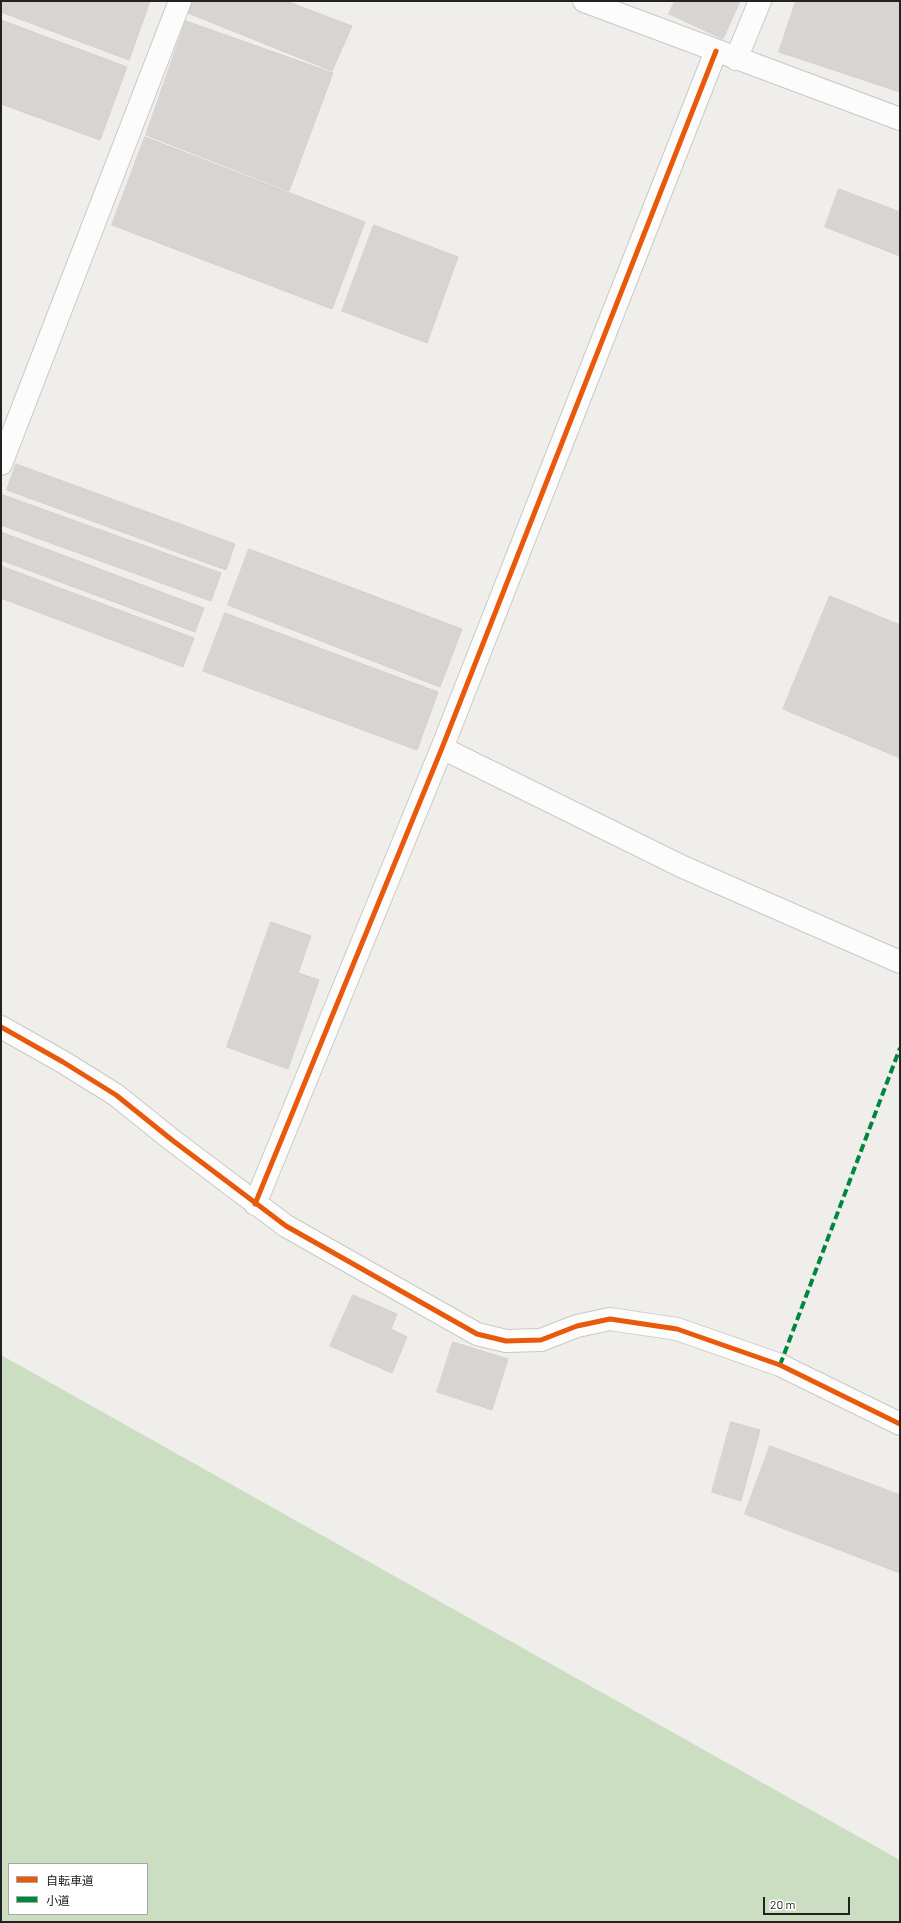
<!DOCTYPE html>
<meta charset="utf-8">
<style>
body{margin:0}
#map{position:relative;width:901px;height:1923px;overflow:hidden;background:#f0eeeb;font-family:Barlow,"Noto Sans JP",sans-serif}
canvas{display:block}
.frame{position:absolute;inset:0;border:2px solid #222;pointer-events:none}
.legend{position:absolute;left:8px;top:1863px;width:140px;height:52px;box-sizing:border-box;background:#fff;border:1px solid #a7a7a7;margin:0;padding:5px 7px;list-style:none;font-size:12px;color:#222}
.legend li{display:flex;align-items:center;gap:8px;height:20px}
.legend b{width:20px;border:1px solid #a7a7a7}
.scale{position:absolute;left:763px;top:1897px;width:87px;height:18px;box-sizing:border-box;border:2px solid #222;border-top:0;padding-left:5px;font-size:12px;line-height:14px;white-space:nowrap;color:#222;-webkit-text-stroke:3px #fff;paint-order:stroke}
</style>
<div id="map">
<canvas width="901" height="1923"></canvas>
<div class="frame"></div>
<ul class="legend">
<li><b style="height:5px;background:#e8590c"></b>自転車道</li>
<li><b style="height:5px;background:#00873e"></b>小道</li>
</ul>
<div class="scale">20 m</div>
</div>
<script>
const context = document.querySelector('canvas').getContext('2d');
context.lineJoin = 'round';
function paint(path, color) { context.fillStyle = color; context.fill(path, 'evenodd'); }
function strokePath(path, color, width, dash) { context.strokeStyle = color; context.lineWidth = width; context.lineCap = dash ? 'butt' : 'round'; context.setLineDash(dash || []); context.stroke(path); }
paint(new Path2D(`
 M1,1355L900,1860V1922H1ZM9,1864H147V1914H9Z`), '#cbdec1');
const building = new Path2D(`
 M1,1H150L129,60L1,12Z
 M192,1H286L352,26L332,71L188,13Z
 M675,1H740L723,39L669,14Z
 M796,1H900V92L779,52Z
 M1,20L127,67L100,140L1,104Z
 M186,21L333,73L289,191L146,135Z
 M145,137L365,222L332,309L112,225Z
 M839,189L900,212V256L825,227Z
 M374,225L458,257L427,343L342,311Z
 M16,464L235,544L226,570L7,490Z
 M3,495L221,573L211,601L1,525V501Z
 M1,532L204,608L195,632L1,560Z
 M249,549L462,629L440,687L228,605Z
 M1,566L194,638L183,667L1,598Z
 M830,596L900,625V758L783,709Z
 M225,613L438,692L417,750L203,671Z
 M271,922L311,936L298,973L319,980L288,1069L227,1047Z
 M353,1295L397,1314L391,1329L407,1337L392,1373L330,1346Z
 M453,1342L508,1359L492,1410L437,1392Z
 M731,1422L760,1430L741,1501L712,1492Z
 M770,1446L900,1495V1573L745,1514Z`);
paint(building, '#d7d4d2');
strokePath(building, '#d3d0cc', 1);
const minor = new Path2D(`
 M584,1L900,119
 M736,59L760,1
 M1,464L180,1
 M442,748L683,867L900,962
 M1,1027L63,1062L116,1095L172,1140L286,1226L477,1334L506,1341L541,1340L577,1326L610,1319L677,1329L780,1365L900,1424
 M255,1204L442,748L716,51`);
strokePath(minor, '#c9c8c7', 24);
strokePath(minor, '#fdfcfc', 22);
strokePath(new Path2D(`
 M780,1365L900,1048`), '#00873e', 4, [8, 4]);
strokePath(new Path2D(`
 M1,1027L63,1062L116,1095L172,1140L286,1226L477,1334L506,1341L541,1340L577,1326L610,1319L677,1329L780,1365L900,1424
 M255,1204L442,748L716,51`), '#e8590c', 5);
</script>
